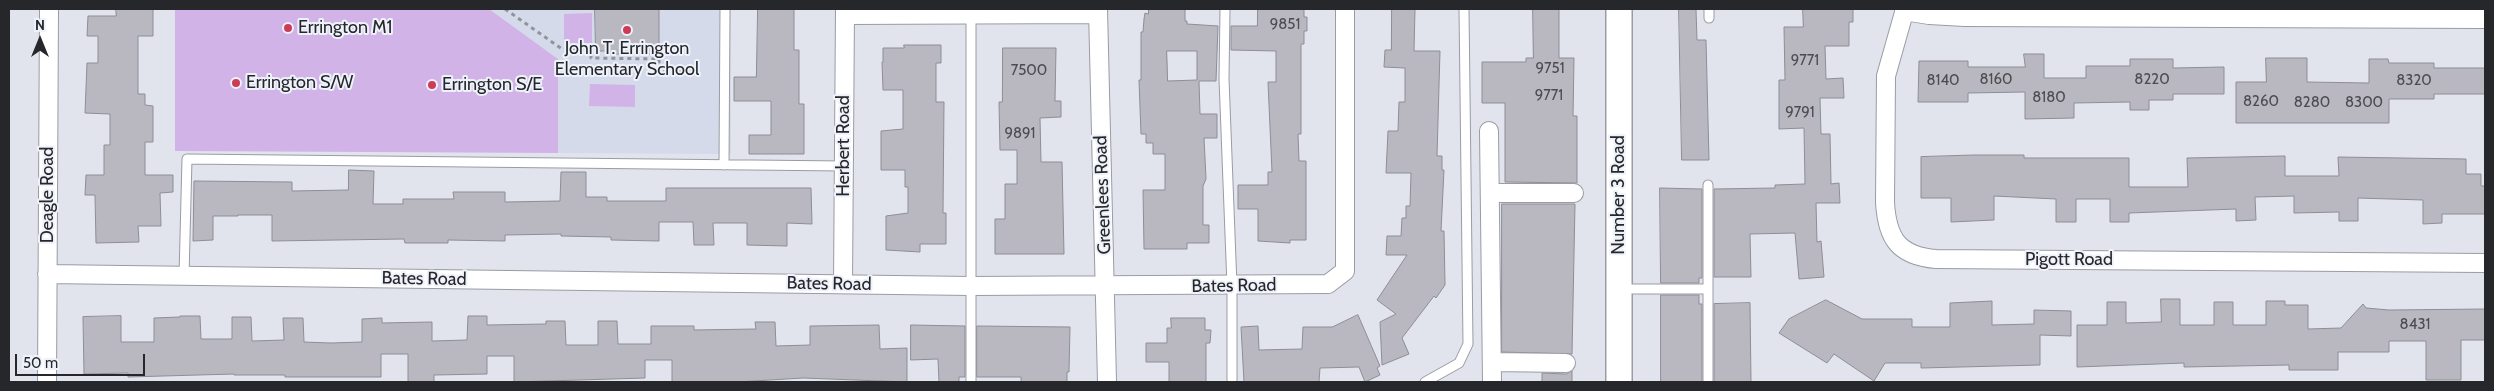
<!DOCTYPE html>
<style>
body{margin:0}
#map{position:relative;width:2494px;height:391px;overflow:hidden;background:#e1e4ed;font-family:Cabin,sans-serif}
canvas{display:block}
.frame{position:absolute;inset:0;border:10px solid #26272a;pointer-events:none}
.north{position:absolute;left:15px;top:15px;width:50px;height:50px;-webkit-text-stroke:4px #eef2fa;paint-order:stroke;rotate:0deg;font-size:14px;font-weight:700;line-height:20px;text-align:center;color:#26272a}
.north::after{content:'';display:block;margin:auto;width:18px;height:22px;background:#26272a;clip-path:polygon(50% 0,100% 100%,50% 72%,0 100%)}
.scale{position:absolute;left:15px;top:354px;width:130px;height:22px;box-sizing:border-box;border:2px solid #26272a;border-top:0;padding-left:6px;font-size:15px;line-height:18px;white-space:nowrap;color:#26272a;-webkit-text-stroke:4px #eef2fa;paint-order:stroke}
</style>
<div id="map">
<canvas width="2494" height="391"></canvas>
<div class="frame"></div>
<div class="north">N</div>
<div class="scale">50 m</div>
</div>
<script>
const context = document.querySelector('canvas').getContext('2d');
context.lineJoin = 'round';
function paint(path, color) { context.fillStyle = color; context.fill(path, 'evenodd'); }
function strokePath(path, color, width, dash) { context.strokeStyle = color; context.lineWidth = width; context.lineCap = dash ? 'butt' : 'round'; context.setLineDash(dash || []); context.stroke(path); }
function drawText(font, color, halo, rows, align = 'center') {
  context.font = font + ' Cabin,sans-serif'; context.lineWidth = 4; context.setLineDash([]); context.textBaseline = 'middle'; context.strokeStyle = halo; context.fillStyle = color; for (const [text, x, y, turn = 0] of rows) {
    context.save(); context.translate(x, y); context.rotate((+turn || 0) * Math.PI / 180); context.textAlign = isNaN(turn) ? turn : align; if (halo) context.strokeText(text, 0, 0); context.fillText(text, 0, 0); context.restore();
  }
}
paint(new Path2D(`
 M489,9H731V154L558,153V59Z`), '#d4daea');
paint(new Path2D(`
 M175,9H489L558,59V153L175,151Z
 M592,13V43H564V14Z
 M590,84L635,85V107L589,106Z`), '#d2b3e7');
const building = new Path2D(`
 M116,9H153V36H138V94H145V105L153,106V142H145V175H173V192L160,193L161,226H138L139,242L96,243L95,195H85L86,175H104V145H110V114L85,113L87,63H98V36H87L88,16H116Z
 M595,9H659V54H610V51H596Z
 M758,9H794V50H799V104H804V154H749V135H771V101H734V77H756Z
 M1149,9H1185V21H1187V24L1218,26L1216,81H1199L1200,114H1217V138H1204L1206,179L1203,186V225H1209V243H1187V249H1144L1143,190H1165V154H1153V143H1146V134H1141L1139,80H1141V32H1143L1144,19L1145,13L1148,14ZM1167,51H1197V80L1168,81Z
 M1258,9H1304V17H1307V31H1304V44H1301V134H1298L1299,161H1306V240H1290V243L1258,241V209H1238V185H1268V172H1272L1268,82H1276V51L1231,50V26H1257Z
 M1392,9H1415L1414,51H1440L1437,156H1442V170H1444L1441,231H1444L1445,285L1436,298L1434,296L1402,338L1409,354L1382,365L1380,322L1396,314L1377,300L1407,255H1386L1387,236H1401L1402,218H1406V206H1410L1411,173H1386L1388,131H1398L1399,102H1405V68L1384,67L1385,50H1391Z
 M1533,9H1559V58H1574L1573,116H1577V183L1505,182V103H1482V62H1526V58H1533Z
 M1679,9H1696L1697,40H1706L1709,160H1682Z
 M1803,9H1853V22H1849V46H1825L1826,79L1843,78L1844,98H1820L1821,134H1830L1831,184L1839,183L1840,203H1816L1817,242L1821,241L1824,277L1799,279L1795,233L1750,234L1751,277H1714V189L1775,188V185L1805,184L1804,128L1779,129V80H1785L1784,27H1803Z
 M904,45H941V63H936V102H944L943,213H946V244H920V252L886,250V216L908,213V187H905V170H881V131L903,129V90H883L882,62H883V48H904Z
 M1003,48H1056L1055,101H1061V117L1040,118L1041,162H1062L1064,254H995V219H1005V184H1017V150H1000L999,102H1002Z
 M2024,54H2044V78H2086V66H2130V59H2173V68L2224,67V94H2173V100H2149V110H2130V102L2074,103V118L2025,119V92L1968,93V102H1918L1919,61H1968V67H2025Z
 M2266,58H2307V82L2369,83V59H2388L2389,63H2434V68H2485V94H2434V99H2389V123H2236V82H2266Z
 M1974,155H2024V158H2129V187H2188L2187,158L2285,156V176H2339L2338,157L2466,159V174H2481V186H2485V214H2442V223L2423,224V200L2358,198V221H2339V212L2294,213V196L2255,197L2256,220L2236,221V209L2129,213V222H2110V199H2076V222H2056V199L1994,196V220L1951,222V198H1921V157Z
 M349,170L374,171L373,204H403V199H454L453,192H505V202L560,201L561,172H586V197H607V201H666V188H811L812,224L787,223V246L747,245V223H713L714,245H694L693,222H659V241L611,240V237L561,236V234L505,235V241L448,240V243H405L404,239L272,241V215H238V216H213V240L193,241L194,181L292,182V191L348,190Z
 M1660,188L1702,189V278H1699V283H1661Z
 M1502,204H1575L1572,354L1502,352Z
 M1661,295H1699V304H1702V382H1661Z
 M2161,299H2180V325H2214V302H2233V325H2266V301H2285V305H2308V329L2341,328L2363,304L2366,308L2389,310L2485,309V340H2461V380H2426V341H2389V352H2338V370H2289V365L2184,367V363L2077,367V325H2107V302H2126V323L2161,322Z
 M1826,300L1862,319H1912V327H1950V303L1992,301V325L2034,324V310L2071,311V336L2040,335V365L1921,368V363H1885L1874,381L1834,354L1827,363L1779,333L1789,319Z
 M1750,303L1751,382H1714V304Z
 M1358,315L1380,366L1377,368L1380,375L1365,382L1359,367L1320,368L1319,382H1244L1241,327L1258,326L1259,350L1302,349L1303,327H1332Z
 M121,316V342H154V318L180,317V316H200L201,339H232V317H251L252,341L284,340L283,318H303L304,342L331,343L362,342V319L382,318V323L432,322V341L467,340L468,316H487V325L546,324V321H565L566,345H598V321H617L618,344H651V326H694V330L756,329L755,322H775L776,346L810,345V326L879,325L880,349L907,348V382L803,378L737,382H672V360H645V378L514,382V356H487V374L434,375V382H408V354H381V377H285V375H234V374L128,377V373L84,374L83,317Z
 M1171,318H1205V330H1211L1210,343H1206V382H1169V362H1146V343H1167V328H1171Z
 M911,325L965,326V377H959V382H939L938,359L911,360Z
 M977,326L1070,327L1069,372H1067V382H1021V377H977Z
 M1572,371V382H1542V373L1566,374Z`);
paint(building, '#b9b8c1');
strokePath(building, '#8e8d96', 1);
const lane = new Path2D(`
 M1225,9L1224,79L1232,286V382
 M1709,9V18
 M724,165L725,9
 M184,276L187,159L844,166
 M1621,289H1708
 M971,382V13
 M1425,382L1459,363L1468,344L1464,9
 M1708,382V185`);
const street = new Path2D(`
 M1098,9L1107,382
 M1905,9L1886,76L1885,202C1887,239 1899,256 1936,259L2485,263
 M1904,11L1929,15L1965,17L2485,19
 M845,15L1098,14
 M1489,131L1492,382
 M1490,193H1574
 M47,274L971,286L1328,284L1345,271V9
 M843,284L845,9
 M1492,362L1566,363
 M47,382L49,9`);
const secondary = new Path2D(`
 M1619,382V9`);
strokePath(lane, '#999ca4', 11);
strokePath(street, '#999ca4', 20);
strokePath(secondary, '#999ca4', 28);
strokePath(new Path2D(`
 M505,9L562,49H591V58L659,59V71L689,72`), '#92949a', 3, [4, 4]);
strokePath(lane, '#fff', 9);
strokePath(street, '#fff', 18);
strokePath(secondary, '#fff', 25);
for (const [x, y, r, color] of [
 [288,28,5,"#cc3c56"],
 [627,30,5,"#cc3c56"],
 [236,83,5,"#cc3c56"],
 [432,85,5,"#cc3c56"]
]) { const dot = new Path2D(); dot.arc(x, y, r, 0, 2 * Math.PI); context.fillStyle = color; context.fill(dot); strokePath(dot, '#eef2fa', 2); }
drawText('15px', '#4b4b50', null, [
 ["9851",1285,25],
 ["9771",1805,61],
 ["9751",1550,69],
 ["7500",1029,71],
 ["8160",1996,80],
 ["8220",2152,80],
 ["8140",1943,81],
 ["8320",2414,81],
 ["9771",1549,96],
 ["8180",2049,98],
 ["8260",2261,102],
 ["8280",2312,103],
 ["8300",2364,103],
 ["9791",1800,113],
 ["9891",1020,134],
 ["8431",2415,325]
]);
drawText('18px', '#26272a', '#eef2fa', [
 ["Errington M1",298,28],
 ["John T. Errington",627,49,"center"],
 ["Elementary School",627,70,"center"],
 ["Errington S/W",246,83],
 ["Errington S/E",442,85]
], 'left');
drawText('18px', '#26272a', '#eef2fa', [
 ["Herbert Road",844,146,-90],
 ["Deagle Road",48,195,-90],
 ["Greenlees Road",1103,195,-92],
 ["Number 3 Road",1619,195,-90],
 ["Pigott Road",2069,260],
 ["Bates Road",424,279,1],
 ["Bates Road",829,284,1],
 ["Bates Road",1234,286,-1]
]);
</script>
